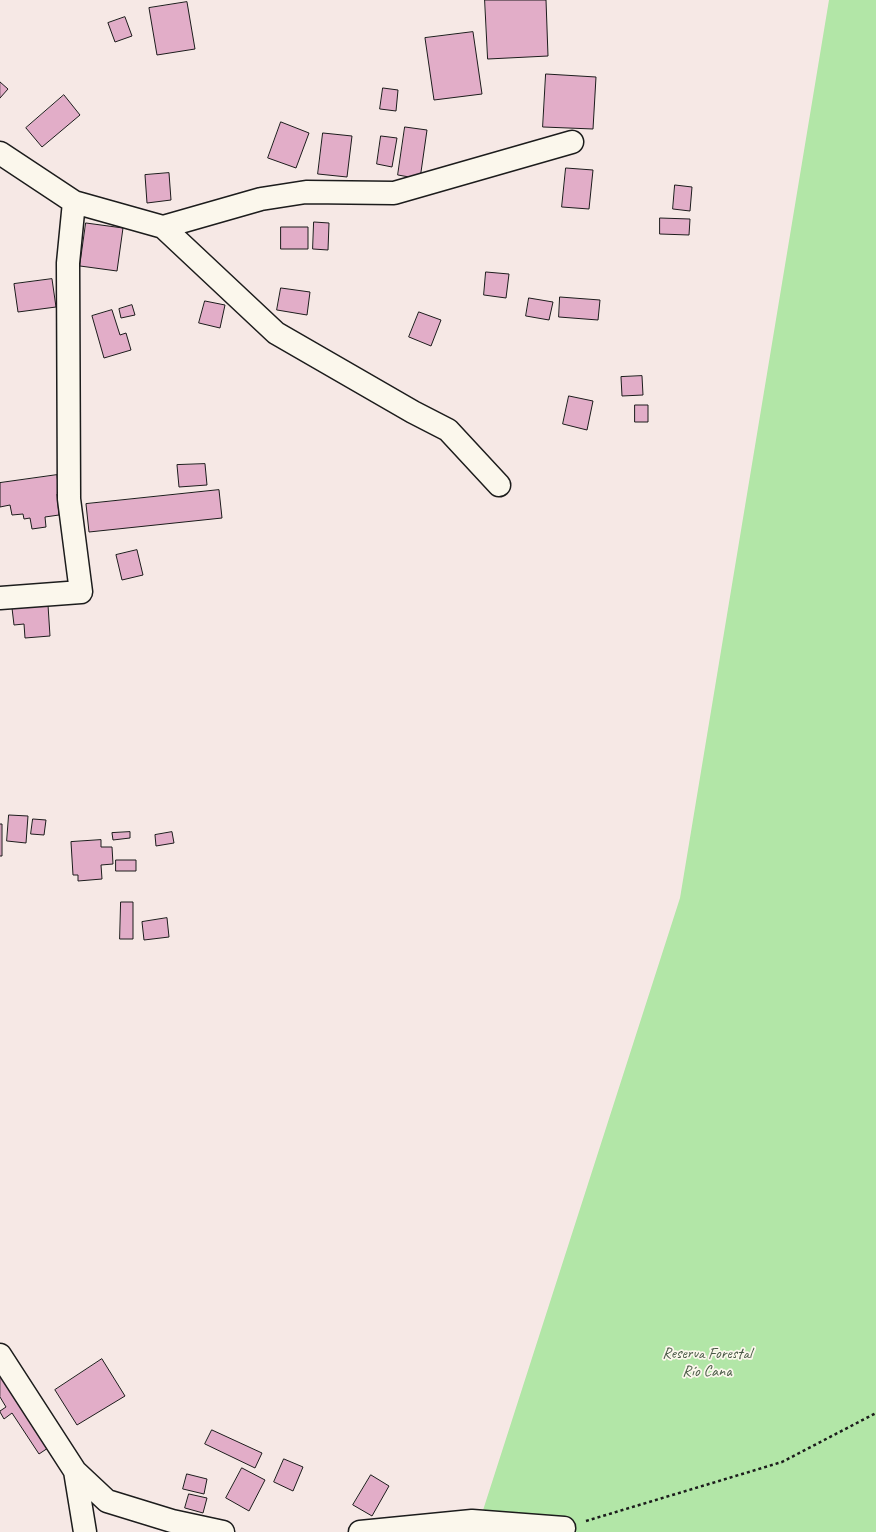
<!DOCTYPE html>
<meta charset="utf-8">
<style>
body{margin:0}
canvas{display:block;background:#f6e8e5}
</style>
<canvas width="876" height="1532"></canvas>
<script>
const context = document.querySelector('canvas').getContext('2d');
context.lineJoin = 'round';
function paint(path, color) { context.fillStyle = color; context.fill(path, 'evenodd'); }
function strokePath(path, color, width, dash) { context.strokeStyle = color; context.lineWidth = width; context.lineCap = dash ? 'butt' : 'round'; context.setLineDash(dash || []); context.stroke(path); }
function drawText(font, color, halo, rows, align = 'center') {
  context.font = font + ' Caveat,sans-serif'; context.lineWidth = 3.5; context.setLineDash([]); context.textBaseline = 'middle'; context.strokeStyle = halo; context.fillStyle = color; for (const [text, x, y, turn = 0] of rows) {
    context.save(); context.translate(x, y); context.rotate((+turn || 0) * Math.PI / 180); context.textAlign = isNaN(turn) ? turn : align; if (halo) context.strokeText(text, 0, 0); context.fillText(text, 0, 0); context.restore();
  }
}
paint(new Path2D(`
 M829,0H876V1532H476L680,898Z`), '#b2e6a7');
const building = new Path2D(`
 M485,0H546L548,56L488,59Z
 M187,2L195,49L157,55L149,8Z
 M125,17L132,36L115,42L108,23Z
 M473,32L482,94L434,100L425,38Z
 M546,74L596,77L593,129L543,127Z
 M0,82L8,89L0,98Z
 M383,88L398,90L396,111L380,109Z
 M64,95L80,115L42,147L26,128Z
 M281,122L309,133L296,168L268,158Z
 M405,127L427,130L420,179L398,175Z
 M323,133L352,136L347,177L318,174Z
 M381,136L397,138L392,167L377,164Z
 M566,168L593,170L589,209L562,207Z
 M169,173L171,200L147,203L145,175Z
 M675,185L692,187L690,211L673,209Z
 M660,218L690,219L689,235L660,234Z
 M314,222L329,223L328,250L313,249Z
 M86,223L123,228L117,271L80,266Z
 M281,227H308V249H281Z
 M486,272L509,274L506,298L484,295Z
 M52,279L56,307L18,312L14,284Z
 M281,288L310,292L307,315L277,310Z
 M560,297L600,300L598,320L559,317Z
 M529,298L553,302L549,320L526,316Z
 M205,301L225,305L220,328L199,323Z
 M132,305L135,315L121,318L119,309Z
 M112,310L120,335L126,333L131,350L104,358L92,316Z
 M419,312L441,320L431,346L409,337Z
 M642,376L643,395L622,396L621,377Z
 M569,396L593,401L587,430L563,424Z
 M635,405H648V422H635Z
 M205,464L207,485L179,487L177,465Z
 M57,475L59,494H57L59,515L45,517L46,527L32,529L30,518L24,519L23,514L12,515L10,505L0,507V483Z
 M219,490L222,518L89,532L86,504Z
 M137,550L143,575L122,580L116,555Z
 M48,605L50,636L25,638L24,624L14,625L12,608Z
 M9,815L28,816L26,843L7,841Z
 M33,819L46,820L44,835L31,834Z
 M0,824H2V856H0Z
 M130,832V838L113,840L112,833Z
 M172,832L174,843L156,846L155,835Z
 M101,840V847H112L113,864L101,865L102,879L78,881V875H73L71,842Z
 M116,860H136V871H116Z
 M121,902H133V939H120Z
 M167,918L169,937L144,940L142,922Z
 M102,1359L125,1396L77,1425L55,1390Z
 M0,1368L51,1446L39,1454L12,1413L4,1419L0,1412V1411L6,1407L0,1397Z
 M212,1430L262,1453L255,1468L205,1444Z
 M284,1459L303,1467L293,1491L274,1482Z
 M242,1468L265,1480L249,1511L226,1498Z
 M187,1474L207,1479L204,1494L183,1489Z
 M371,1475L389,1486L372,1516L353,1505Z
 M189,1494L207,1498L203,1513L185,1508Z`);
paint(building, '#e2adc8');
strokePath(building, '#1c1c1c', 1);
const minor = new Path2D(`
 M0,153L74,202L163,227L276,333L413,412L448,430L499,485
 M163,227L261,199L306,192L394,193L572,142
 M0,598L81,592L69,499L68,263L74,202
 M0,1355L75,1471L85,1532
 M75,1471L107,1501L172,1521L223,1532
 M360,1532L472,1521L564,1528`);
strokePath(minor, '#1c1c1c', 25);
strokePath(new Path2D(`
 M586,1521L782,1462L876,1413`), '#1c1c1c', 2.5, [3, 3]);
strokePath(minor, '#fbf7ec', 22);
drawText('16px', '#495946', '#fbf7ec', [
 ["Reserva Forestal",707,1354],
 ["Río Cana",707,1372]
]);
</script>
